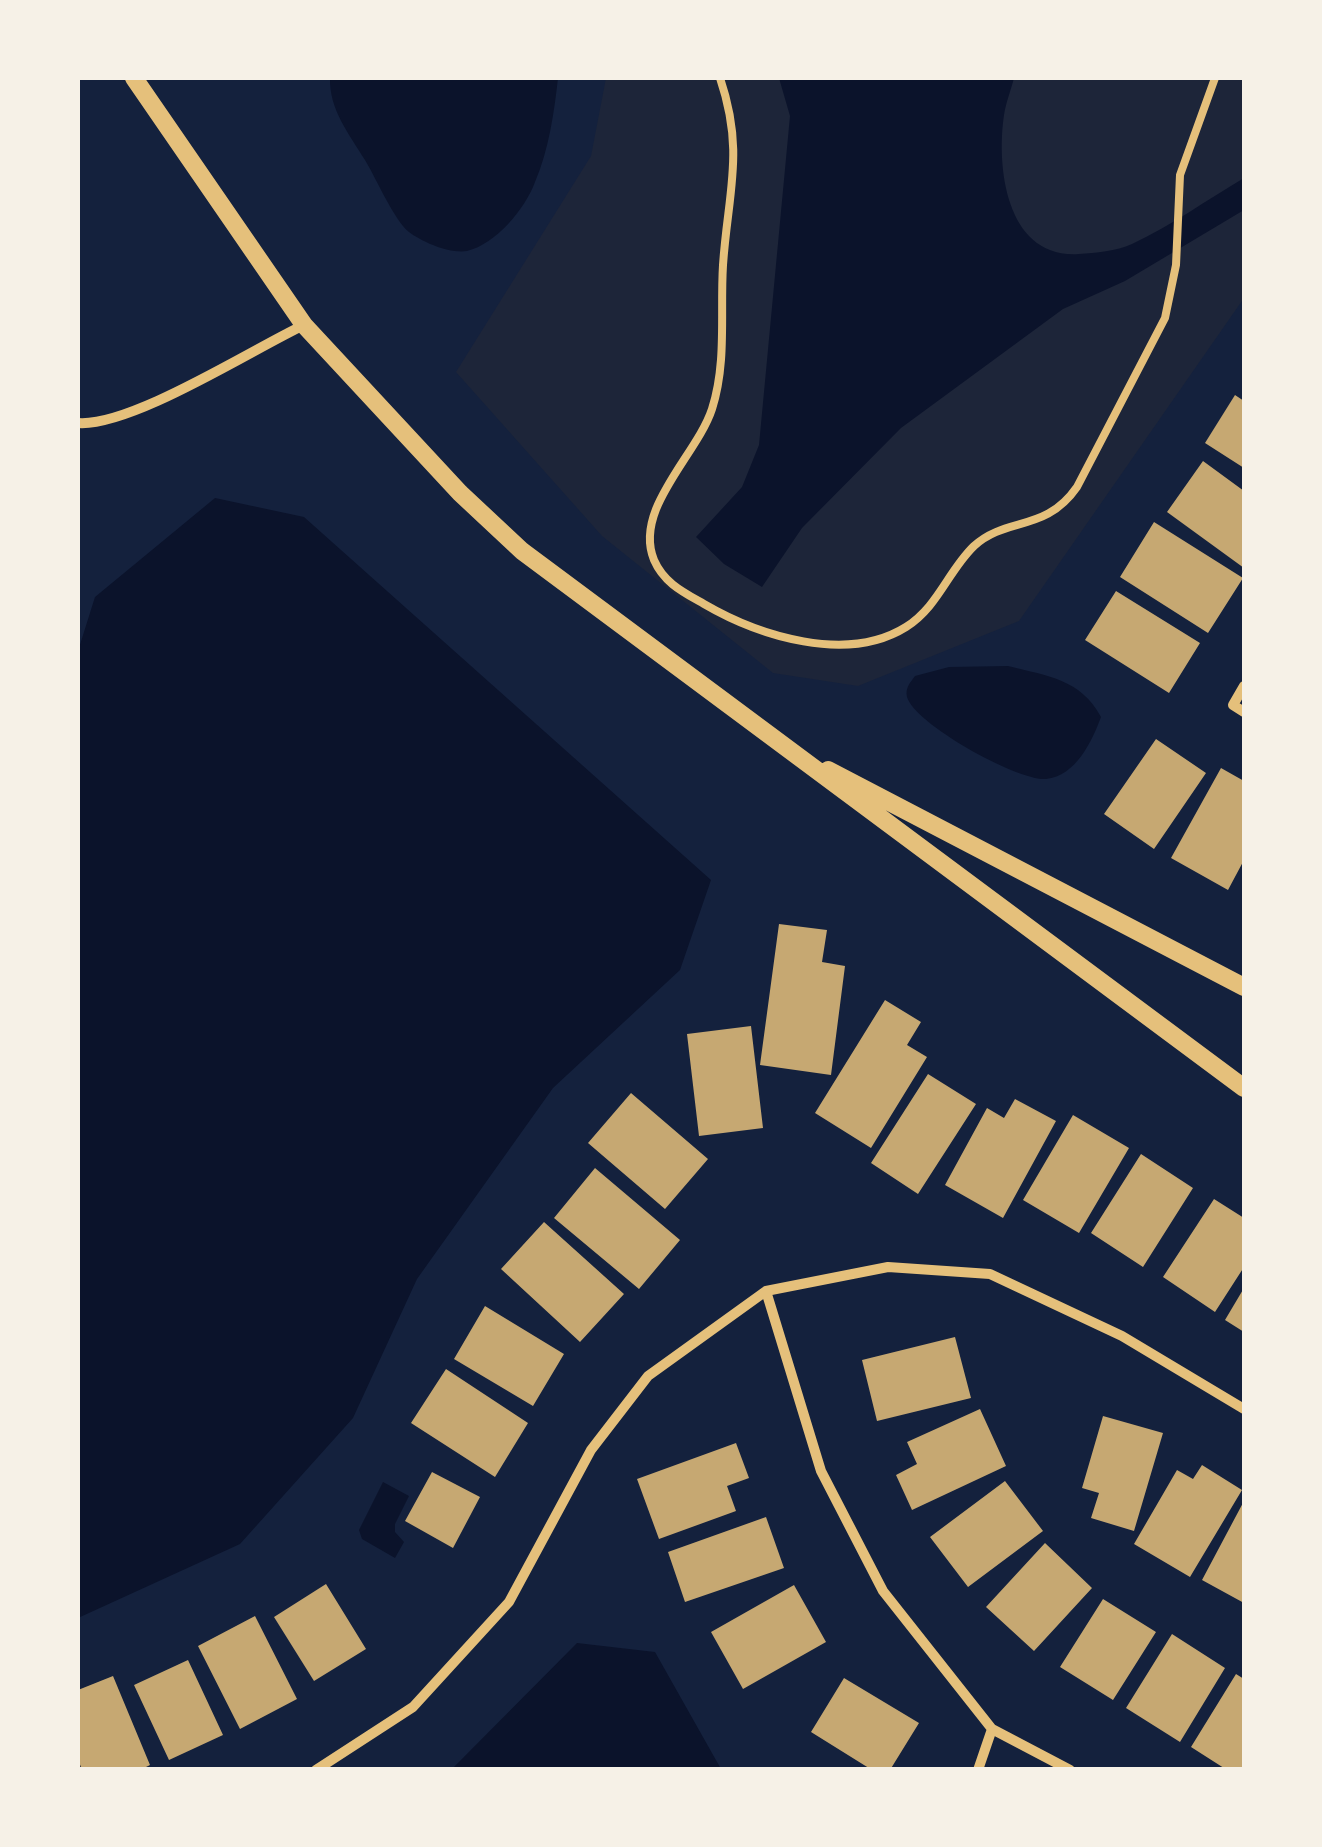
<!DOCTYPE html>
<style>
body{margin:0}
#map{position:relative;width:1322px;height:1847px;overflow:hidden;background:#14213d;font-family:"Source Serif 4",serif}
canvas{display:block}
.frame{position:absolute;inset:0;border:80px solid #f6f1e7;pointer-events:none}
</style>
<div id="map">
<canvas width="1322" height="1847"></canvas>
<div class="frame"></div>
</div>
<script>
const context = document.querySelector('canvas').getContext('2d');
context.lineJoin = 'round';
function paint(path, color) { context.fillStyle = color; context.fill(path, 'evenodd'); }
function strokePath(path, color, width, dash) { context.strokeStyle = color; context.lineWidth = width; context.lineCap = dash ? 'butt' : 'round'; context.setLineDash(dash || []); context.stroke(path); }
paint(new Path2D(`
 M606,78H1244V298L1019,621L858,686L773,673L602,536L456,372L591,156Z`), '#1d2539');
paint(new Path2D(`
 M330,78H558C554,113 549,149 535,182C525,209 496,244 467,251C450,254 422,242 409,232C394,220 376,178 365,160C349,134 329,109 330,78Z
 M779,78H1014C1011,90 1006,102 1004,115C996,169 1007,259 1079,254C1096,253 1116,251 1132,244C1171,226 1208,199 1244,178V210L1125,281L1063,309L901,428L802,528L762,587L724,564L696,537L742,487L759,445L790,116Z
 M215,498L304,517L711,880L680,970L553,1088L417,1279L353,1418L240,1544L78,1618V651L95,597Z
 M1008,666C1047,676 1081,679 1101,717C1092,741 1076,776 1046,779C1017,781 915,724 907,697C905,688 910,683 915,676L949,667Z
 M383,1482L409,1496L395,1524V1532L404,1542L395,1558L362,1539L359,1530Z
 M577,1643L655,1652L721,1769H452Z`), '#0b132b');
paint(new Path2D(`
 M1235,395L1244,401V468L1205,443Z
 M1203,461L1244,491V568L1167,512Z
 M1154,522L1243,578L1208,633L1120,577Z
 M1116,591L1200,643L1169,693L1085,640Z
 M1156,739L1206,773L1154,849L1104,814Z
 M1221,768L1244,781V860L1228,890L1171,858Z
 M779,924L827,930L822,962L845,966L831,1075L760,1065Z
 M885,1000L921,1022L907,1045L927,1057L871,1148L815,1113Z
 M751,1026L763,1128L699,1136L687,1034Z
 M928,1074L976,1104L918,1194L871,1163Z
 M631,1093L708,1159L665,1209L588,1143Z
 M1015,1099L1056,1121L1003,1218L945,1185L987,1108L1004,1118Z
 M1073,1115L1129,1148L1079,1233L1023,1200Z
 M1141,1154L1193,1188L1143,1267L1091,1233Z
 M595,1168L680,1240L639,1289L554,1218Z
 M1214,1199L1244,1218V1267L1215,1312L1163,1277Z
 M544,1222L624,1294L580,1342L501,1269Z
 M1244,1288V1332L1225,1320Z
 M485,1306L564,1354L533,1406L454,1359Z
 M955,1337L971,1398L877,1421L862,1360Z
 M446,1369L528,1423L495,1477L411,1423Z
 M980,1409L1006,1466L912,1510L896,1475L917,1464L907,1442Z
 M1103,1416L1163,1433L1134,1531L1091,1518L1099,1493L1082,1488Z
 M736,1443L749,1478L727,1486L736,1511L659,1539L637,1479Z
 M1202,1465L1242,1490L1190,1577L1134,1544L1177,1470L1193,1479Z
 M432,1472L480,1497L453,1548L405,1521Z
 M1005,1481L1043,1531L968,1587L930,1537Z
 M1244,1501V1603L1202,1580Z
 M766,1517L784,1568L685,1602L668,1552Z
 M1045,1543L1092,1588L1034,1651L986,1607Z
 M326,1584L366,1649L314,1681L274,1617Z
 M794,1585L826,1642L743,1689L711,1632Z
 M1103,1599L1156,1632L1113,1700L1060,1667Z
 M255,1616L297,1699L240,1729L198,1646Z
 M1172,1634L1225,1668L1180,1742L1126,1708Z
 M188,1660L223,1735L169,1760L134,1685Z
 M1236,1674L1244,1679V1770H1227L1191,1747Z
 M113,1676L150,1765L140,1770H82L78,1759V1690Z
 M844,1678L919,1723L890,1770H872L811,1732Z`), '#c6a872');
strokePath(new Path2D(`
 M720,78C745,152 728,192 723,265C720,313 727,362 712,409C697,455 633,509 654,560C664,583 683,592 704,604C759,636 847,664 906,627C938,607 948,571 974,546C1007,516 1045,533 1077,487L1165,318L1176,265L1180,175L1215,78`), '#e5c07b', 8);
strokePath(new Path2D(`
 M78,423C131,427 251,350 304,325
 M1244,686L1233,705L1244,712
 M766,1291L821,1471L883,1591L992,1729L1070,1770
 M316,1770L413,1707L509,1602L591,1450L648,1376L766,1291L888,1267L990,1274L1122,1336L1244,1409
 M978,1770L992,1729`), '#e5c07b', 10);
strokePath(new Path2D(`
 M134,78L304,325L460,493L522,551L1244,1088
 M828,770L1244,987`), '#e5c07b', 18);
</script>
